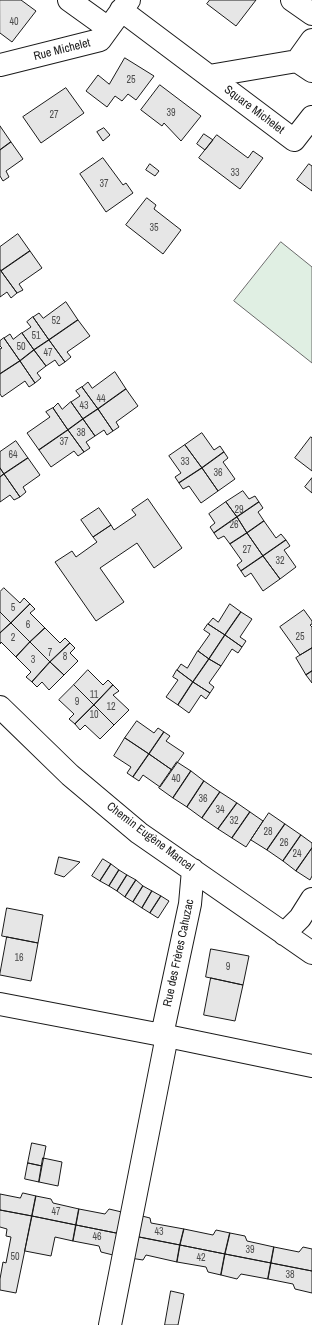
<!DOCTYPE html>
<meta charset="utf-8">
<style>
body{margin:0}
canvas{display:block;background:#fff}
</style>
<canvas width="312" height="1325"></canvas>
<script>
const context = document.querySelector('canvas').getContext('2d');
context.lineJoin = 'round';
function paint(path, color) { context.fillStyle = color; context.fill(path, 'evenodd'); }
function strokePath(path, color, width, dash) { context.strokeStyle = color; context.lineWidth = width; context.lineCap = dash ? 'butt' : 'round'; context.setLineDash(dash || []); context.stroke(path); }
function drawText(font, color, halo, rows, align = 'center') {
  context.font = font + ' "Archivo Narrow",sans-serif'; context.lineWidth = 3; context.setLineDash([]); context.textBaseline = 'middle'; context.strokeStyle = halo; context.fillStyle = color; for (const [text, x, y, turn = 0] of rows) {
    context.save(); context.translate(x, y); context.rotate((+turn || 0) * Math.PI / 180); context.textAlign = isNaN(turn) ? turn : align; if (halo) context.strokeText(text, 0, 0); context.fillText(text, 0, 0); context.restore();
  }
}
const green = new Path2D(`
 M281,242L312,267V363L234,301Z`);
paint(green, '#e0efe3');
strokePath(green, '#6a6a6a', 1);
const building = new Path2D(`
 M0,0H21L36,11L12,42L0,33Z
 M210,0H256L236,26L207,4Z
 M125,58L154,76L136,100L128,94L122,101L115,96L107,107L86,91L98,75L109,84Z
 M160,85L201,116L181,141L164,123L162,126L141,110Z
 M66,88L84,113L41,143L23,117Z
 M0,126L11,142L0,150Z
 M104,128L110,135L103,141L97,132Z
 M204,134L213,140L205,150L197,144Z
 M217,135L248,158L253,151L263,158L240,189L199,158Z
 M11,142L23,159L6,171L9,177L3,181L0,176V150Z
 M103,158L123,185L126,183L133,193L106,212L80,174Z
 M150,164L159,171L155,176L146,170Z
 M309,164L312,166V191L297,180Z
 M147,198L156,205L154,209L181,230L163,254L126,225Z
 M18,234L30,251L1,271L0,269V247Z
 M30,251L42,268L19,284L23,290L17,293L1,271Z
 M1,271L17,293L11,298L7,292L0,297V272Z
 M66,302L78,320L49,340L33,317L39,313L43,318Z
 M33,317L49,340L34,350L22,333L31,327L27,322Z
 M78,320L90,336L67,352L71,357L65,362L49,340Z
 M22,333L34,350L20,361L4,338L10,334L13,339Z
 M4,338L20,361L0,374V349L2,348L0,346V341Z
 M49,340L65,362L59,366L55,360L46,366L34,350Z
 M34,350L46,366L37,373L41,378L35,383L20,361Z
 M20,361L35,383L29,387L25,381L2,397L0,394V374Z
 M115,372L126,389L98,409L82,387L88,382L92,388Z
 M82,387L98,409L83,419L71,402L80,396L76,391Z
 M126,389L138,406L116,422L119,427L113,431L98,409Z
 M71,402L83,419L68,430L53,408L58,403L62,409Z
 M53,408L68,430L39,450L27,433L50,417L46,412Z
 M98,409L113,431L107,435L104,430L95,436L83,419Z
 M83,419L95,436L86,442L90,448L84,452L68,430Z
 M68,430L84,452L78,456L74,451L51,467L39,450Z
 M202,433L214,450L220,446L224,452L202,468L185,445Z
 M311,437L312,438V471L295,458Z
 M16,441L28,458L4,474L0,468V452Z
 M185,445L202,468L179,483L175,477L181,473L169,456Z
 M224,452L228,458L223,462L235,479L218,491L202,468Z
 M28,458L40,475L23,487L26,492L20,497L4,474Z
 M0,468L4,474L0,477Z
 M202,468L218,491L201,503L189,486L183,489L179,483Z
 M4,474L20,497L14,500L10,495L0,502V477Z
 M312,478V493L305,487Z
 M243,491L249,499L255,496L259,502L237,517L226,502Z
 M148,499L182,548L154,568L137,543L100,568L124,602L96,621L55,562L72,551L76,557L97,542L93,537L111,525L114,530L136,515L132,510Z
 M226,502L237,517L214,533L210,527L215,523L209,514Z
 M259,502L263,508L258,512L264,521L247,533L237,517Z
 M99,508L111,525L93,537L81,520Z
 M237,517L247,533L230,544L224,536L218,539L214,533Z
 M264,521L276,538L281,534L286,540L263,556L247,533Z
 M247,533L263,556L241,571L237,565L242,561L230,544Z
 M286,540L290,546L284,550L296,567L280,579L263,556Z
 M263,556L280,579L263,591L251,573L245,577L241,571Z
 M4,588L20,603L24,598L30,604L11,623L0,612V592Z
 M30,604L35,609L30,613L45,628L30,642L11,623Z
 M230,604L241,612L225,635L208,624L213,618L218,622Z
 M304,610L312,621V624L310,625L312,627V648L300,655L280,627Z
 M0,612L11,623L0,633Z
 M241,612L252,619L240,637L246,641L242,647L225,635Z
 M11,623L30,642L16,657L1,642L0,644V633Z
 M208,624L225,635L209,659L198,651L210,634L204,630Z
 M45,628L60,643L65,638L70,643L50,662L30,642Z
 M225,635L242,647L238,653L232,649L221,666L209,659Z
 M30,642L50,662L32,682L26,677L31,672L16,657Z
 M70,643L75,648L70,653L78,661L64,675L50,662Z
 M312,648V671L306,675L296,658Z
 M198,651L209,659L193,682L177,670L181,664L187,668Z
 M209,659L221,666L209,683L214,687L210,693L193,682Z
 M50,662L64,675L49,690L42,682L37,687L32,682Z
 M88,670L103,685L108,680L113,685L94,705L74,685Z
 M177,670L193,682L178,705L166,697L178,680L173,677Z
 M312,671V683L306,675Z
 M193,682L210,693L206,699L201,695L189,713L178,705Z
 M74,685L94,705L75,724L69,719L74,714L59,700Z
 M113,685L119,691L113,695L129,710L114,725L94,705Z
 M94,705L114,725L100,739L85,725L80,730L75,724Z
 M137,721L154,733L158,728L164,732L149,754L125,738Z
 M164,732L170,736L166,741L184,753L172,770L149,754Z
 M125,738L149,754L133,777L127,773L131,767L114,756Z
 M149,754L172,770L160,787L143,775L139,781L133,777Z
 M177,762L191,771L173,798L159,788Z
 M191,771L204,781L187,807L173,798Z
 M204,781L220,792L202,818L187,807Z
 M220,792L237,803L218,829L202,818Z
 M237,803L250,812L232,838L218,829Z
 M250,812L263,821L246,847L232,838Z
 M269,813L285,824L267,850L251,840Z
 M285,824L301,835L283,861L267,850Z
 M301,835L312,843V848L296,871L283,861Z
 M312,848V876L310,880L296,871Z
 M59,857L80,862L64,877L55,874Z
 M103,859L111,864L100,881L92,876Z
 M111,864L119,870L109,886L100,881Z
 M119,870L127,875L117,891L109,886Z
 M127,875L136,880L125,897L117,891Z
 M136,880L143,886L133,902L125,897Z
 M143,886L152,891L142,908L133,902Z
 M152,891L161,896L150,913L142,908Z
 M161,896L169,901L158,918L150,913Z
 M7,908L43,915L38,943L2,936Z
 M7,937L38,943L31,981L0,975Z
 M211,949L249,956L243,985L206,977Z
 M211,978L243,985L235,1021L204,1015Z
 M32,1143L46,1146L42,1166L28,1163Z
 M43,1158L62,1162L58,1186L39,1182Z
 M28,1163L42,1166L39,1182L25,1179Z
 M23,1193L36,1196L32,1216L0,1210V1194L20,1198Z
 M36,1196L51,1199L53,1203L79,1209L76,1225L32,1216Z
 M79,1209L105,1214L109,1209L126,1213L121,1234L76,1225Z
 M0,1210L32,1216L16,1293L0,1290V1279L3,1262L6,1263L11,1237L6,1236L7,1229L0,1227Z
 M138,1215L150,1218L151,1223L184,1229L180,1245L134,1236Z
 M32,1216L76,1225L73,1241L55,1237L51,1256L25,1251Z
 M76,1225L121,1234L117,1256L101,1252L99,1246L73,1241Z
 M184,1229L213,1235L216,1230L230,1233L225,1254L180,1245Z
 M230,1233L245,1236L247,1241L274,1247L271,1263L225,1254Z
 M134,1236L180,1245L177,1262L146,1255L143,1260L130,1258Z
 M180,1245L225,1254L221,1275L208,1272L206,1267L177,1262Z
 M274,1247L299,1252L303,1247L312,1249V1271L271,1263Z
 M225,1254L271,1263L268,1279L241,1274L237,1279L221,1275Z
 M271,1263L312,1271V1293L295,1289L293,1284L268,1279Z
 M171,1291L184,1294L178,1325H165Z`);
paint(building, '#e6e6e6');
strokePath(building, '#1a1a1a', 1);
const minor = new Path2D(`
 M69,0L108,28
 M292,0L312,14
 M121,10L294,140L312,117
 M312,40L297,61L312,71
 M0,65L100,40L129,0
 M209,76L297,61
 M0,707L70,775L139,833L312,953
 M284,934L300,918L312,899
 M0,1004L167,1036L312,1066
 M162,1035L190,904L193,870
 M110,1325L167,1036`);
strokePath(minor, '#1a1a1a', 24);
strokePath(minor, '#fff', 22);
drawText('10px', '#4d4d4d', null, [
 ["40",14,22],
 ["25",131,80],
 ["39",171,113],
 ["27",54,115],
 ["33",235,173],
 ["37",104,184],
 ["35",154,228],
 ["52",56,321],
 ["51",36,336],
 ["50",21,347],
 ["47",48,353],
 ["44",101,399],
 ["43",84,406],
 ["38",81,433],
 ["37",64,442],
 ["64",13,455],
 ["33",185,462],
 ["36",218,473],
 ["29",239,510],
 ["26",234,525],
 ["27",247,550],
 ["32",280,561],
 ["5",13,608],
 ["6",28,625],
 ["25",300,637],
 ["2",13,638],
 ["7",50,653],
 ["8",65,657],
 ["3",33,660],
 ["11",94,695],
 ["9",77,702],
 ["12",111,707],
 ["10",94,715],
 ["40",176,779],
 ["36",203,799],
 ["34",220,810],
 ["32",234,821],
 ["28",268,832],
 ["26",284,843],
 ["24",297,854],
 ["16",19,958],
 ["9",228,967],
 ["47",56,1212],
 ["43",159,1232],
 ["46",97,1237],
 ["39",250,1250],
 ["50",15,1257],
 ["42",201,1258],
 ["38",290,1275]
]);
drawText('12px', '#1a1a1a', '#fff', [
 ["Rue Michelet",62,50,-14],
 ["Square Michelet",254,110,37],
 ["Chemin Eugène Mancel",150,837,37],
 ["Rue des Frères Cahuzac",179,953,-78]
]);
</script>
